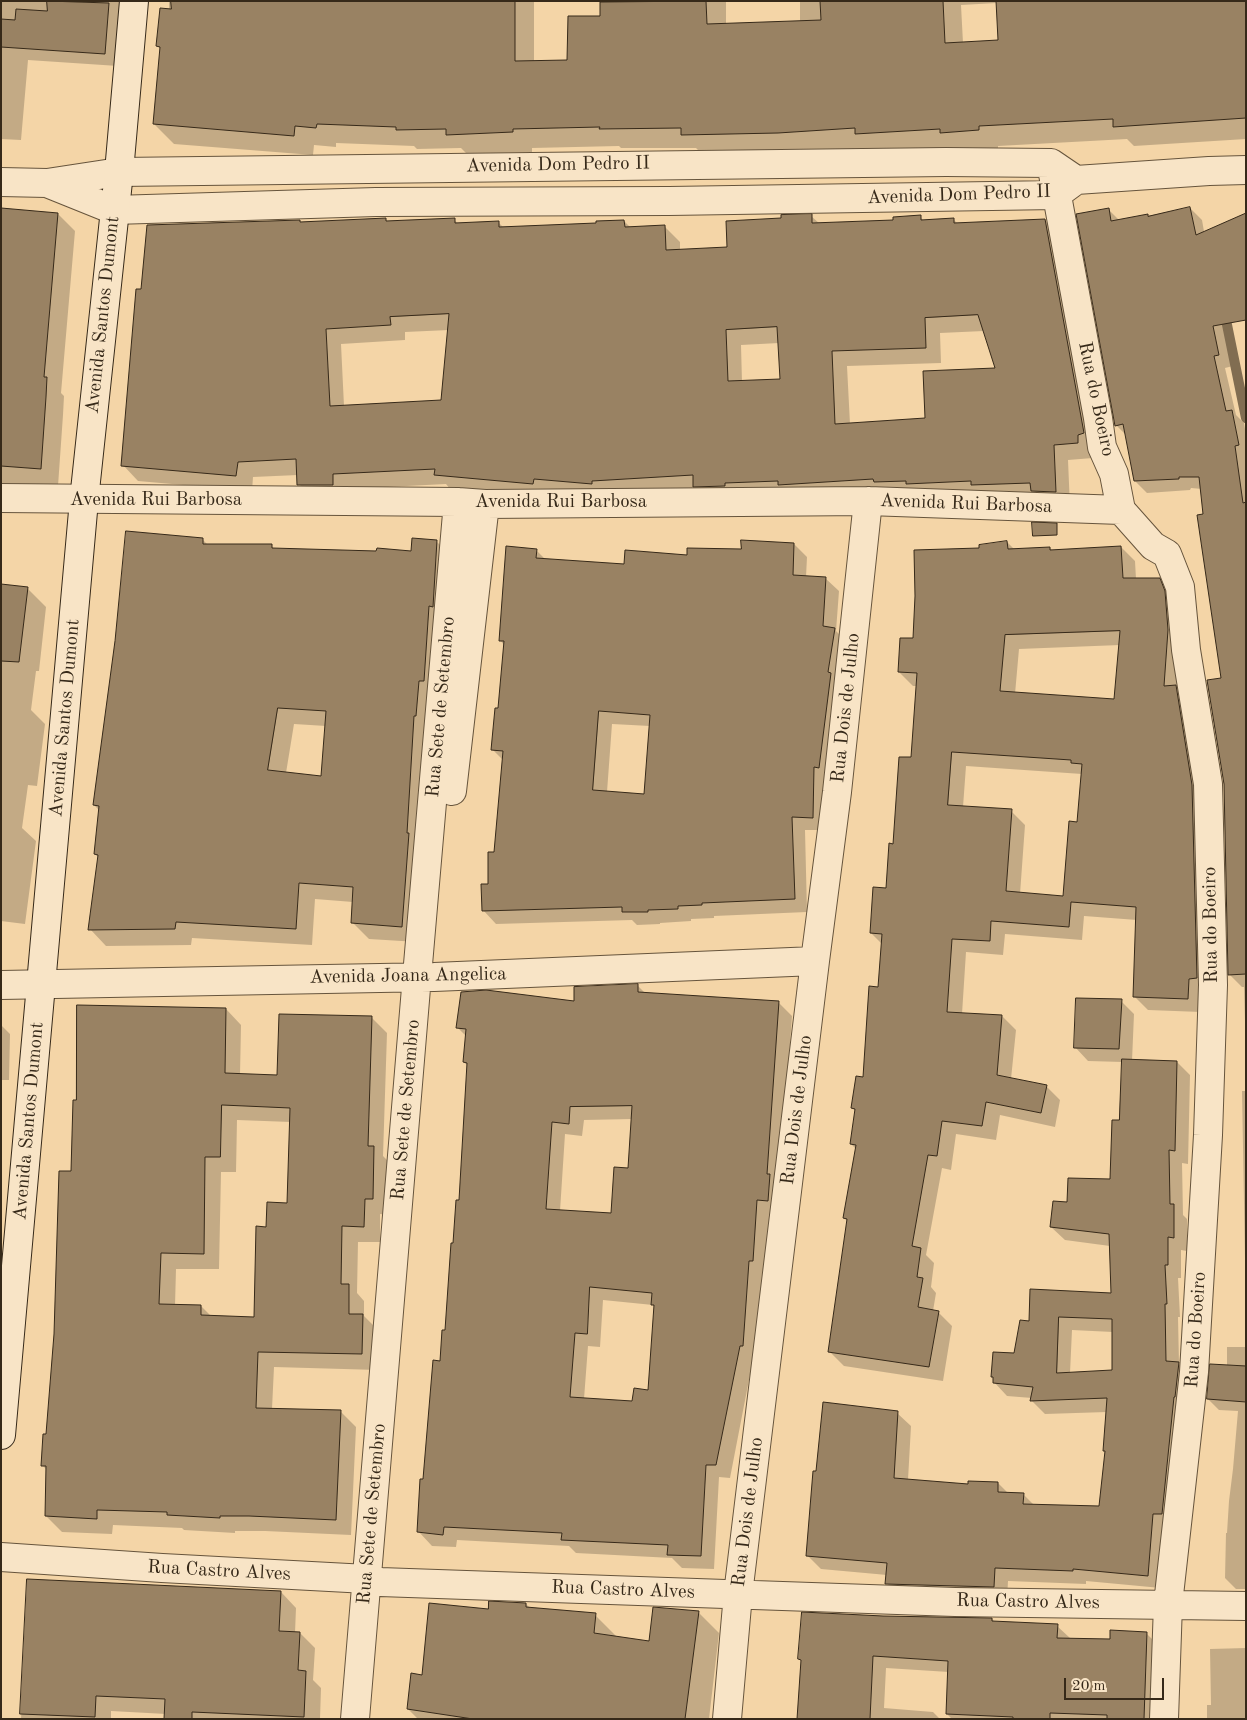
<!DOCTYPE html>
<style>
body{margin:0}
#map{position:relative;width:1247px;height:1720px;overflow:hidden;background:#f4d5a7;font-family:"Old Standard TT",serif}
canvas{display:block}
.frame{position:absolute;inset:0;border:2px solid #362919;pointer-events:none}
.scale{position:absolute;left:1064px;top:1678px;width:100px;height:22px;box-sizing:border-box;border:2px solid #362919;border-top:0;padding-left:6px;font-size:15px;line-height:18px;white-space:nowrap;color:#362919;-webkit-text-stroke:4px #f8e4c6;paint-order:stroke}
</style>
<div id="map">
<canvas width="1247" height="1720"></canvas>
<div class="frame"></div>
<div class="scale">20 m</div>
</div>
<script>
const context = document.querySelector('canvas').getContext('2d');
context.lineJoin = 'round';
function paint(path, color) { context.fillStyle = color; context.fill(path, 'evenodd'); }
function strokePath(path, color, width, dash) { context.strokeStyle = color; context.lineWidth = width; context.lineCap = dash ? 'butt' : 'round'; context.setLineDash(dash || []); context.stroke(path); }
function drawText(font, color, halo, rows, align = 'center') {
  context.font = font + ' "Old Standard TT",serif'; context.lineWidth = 4; context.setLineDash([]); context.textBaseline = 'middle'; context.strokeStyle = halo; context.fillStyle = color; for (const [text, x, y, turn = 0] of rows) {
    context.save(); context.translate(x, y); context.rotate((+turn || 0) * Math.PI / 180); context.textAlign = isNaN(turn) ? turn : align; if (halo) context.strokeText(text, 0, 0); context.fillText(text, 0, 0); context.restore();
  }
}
paint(new Path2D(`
 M1,1H122L118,66L28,60L21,140L1,139Z
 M169,1H534V62L569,61L601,17V1H726V24L800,22V1H1246V139L1134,146L1127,139L998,146V150L961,152L958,148L876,153L871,148L799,152L702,154L696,148H621L619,146L532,148V152L467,154L461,148L417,149L414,146L336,143V147L314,145L313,155L174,144L154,124L161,50L158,46L169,10ZM997,3L999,41L963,43L961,5Z
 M1190,208L1202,220L1206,243L1211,247L1233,366L1225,368L1236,415L1244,423L1246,435V1056L1244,987H1242L1230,975L1223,679L1202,489L1191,488L1190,490L1147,493L1135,481L1127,436L1116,425L1109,210L1120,221L1149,217Z
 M1,209L58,214L75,231L61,393L64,396L63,415L58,486L1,483Z
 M811,216L820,224L894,221L920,217L924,221L954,220L958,224L1045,220L1061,236L1093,458L1068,460L1070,507L607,496L451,490L446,484L348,489L314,500L299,484L298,475L253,477L252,491L138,481L123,465L142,291L300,221L301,223L385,219L389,223L454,220L459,224L498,222L504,228L598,224L624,221L631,228L664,226L680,242V250L728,248L783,220ZM449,330L442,401L344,406L341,344L405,340V332ZM984,331L996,370L926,419L850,424L847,366L941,363L940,333ZM779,343L781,381L742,382L741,345Z
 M203,540L208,545L271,546L275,550L412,552L436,541L453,558L418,942L369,939L352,922L353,902L315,899L312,945L192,938L191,945L106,946L90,929L99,858L95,854L100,811L94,805ZM294,724L326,726L323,777L286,773Z
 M1007,542L1015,550L1050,548L1053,551L1121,547L1135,561L1136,579H1159L1173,594L1206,800L1201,1012L1148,1010L1134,996L1137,920L1084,916L1082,940L1005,934L1003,955L966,952L962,1014L1002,1016L1016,1030L1011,1079L1046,1086L1060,1100L1055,1127L1000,1115L996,1140L956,1134L951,1170L942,1168L926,1255L934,1263L931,1287L936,1293L933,1311L938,1312L952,1326L943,1381L844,1366L830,1352L848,1221L844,1218L856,1149L851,1144L856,1111L852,1108L864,1078L880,988L883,945L871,933L887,889L912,759L917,686H913L899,672L914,640L981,549ZM1120,645L1115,700L1015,694L1019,649ZM966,766L1082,774L1078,823L1064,897L1020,894L1025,825L1011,811L963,807Z
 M794,544L807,557L806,577L825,578L839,591L836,631L847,642L825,830H805L807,912L714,916V918L691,919V921L660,923V924L637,925L632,920L496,924L483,910L490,885L495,853L503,760L493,750L500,709L504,645L500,640L536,550L546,560L625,565ZM612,724L650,726L645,795L607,792Z
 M1,585L27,588L46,607L39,671H36L31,710L45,724L37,786L28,785L22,828L36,841L25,924L1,921Z
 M637,985L645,993L779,1003L792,1016L780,1186L781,1214L770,1213L766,1274H762L756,1359H753L730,1478L719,1477L714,1569L682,1568L672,1558L576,1553L569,1546L457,1540L456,1547L432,1546L419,1532L424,1481L446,1331L454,1245L460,1201L468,1066L464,1062L467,1037L458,1028L575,1002ZM633,1119L629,1169L612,1214L560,1211L565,1134L582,1136L584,1120ZM603,1300L653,1305L655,1308L649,1392L633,1402L584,1399L588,1346L600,1347Z
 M1121,1001L1134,1014L1132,1061L1177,1062L1190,1075L1188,1164L1182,1163L1183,1215L1187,1219V1251L1181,1250V1278H1178L1180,1317H1178L1179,1364L1192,1377L1161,1588L1086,1581V1584L1008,1581L1007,1600L900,1597L887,1583V1575L821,1569L808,1556L817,1472L897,1413L911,1426L908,1480L969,1485L998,1483L1008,1493L1023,1494L1035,1506L1100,1508L1106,1452L1104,1450L1107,1412L1045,1414L1032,1401V1398L1007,1396L994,1382V1379L992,1376L1015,1355L1030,1323L1113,1294L1110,1246L1065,1240L1051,1227L1068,1204L1111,1180L1121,1122L1123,1062L1088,1061L1075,1047ZM1072,1330L1113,1332L1114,1372L1070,1373Z
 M226,1009L241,1025L240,1075L278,1076L371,1017L387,1033L383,1156L390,1163L388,1215L380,1214V1242H358L357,1293L364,1301V1316L379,1331L378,1370L274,1367L272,1409L340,1411L356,1427L351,1535L265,1531H235V1533L184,1530L182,1528L113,1525L112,1534L62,1532L46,1516L48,1471L42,1465L47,1435L72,1173L77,1101ZM237,1120L291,1122L288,1204L267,1228L255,1318L212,1317L201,1306H175L176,1269H219L221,1172H236Z
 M1,1025L10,1034L9,1080H1Z
 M1242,1091H1246V1260L1245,1259Z
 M1227,1347H1246V1589H1236L1225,1578L1226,1533H1227L1229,1501L1233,1469L1238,1411L1219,1410L1208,1399L1227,1366Z
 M28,1580L281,1592L296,1608L295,1633H300L315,1648L313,1680L321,1688L320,1719H166V1714L111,1711V1719H21Z
 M526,1604L531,1609L595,1615L616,1636V1637L650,1642L698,1612L719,1633L709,1719H418L408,1709L423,1676L490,1610Z
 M992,1619L995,1622L1057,1626L1070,1638L1111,1640L1146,1633L1159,1646L1157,1719H952L947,1714L949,1672L886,1668L884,1708L933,1712L940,1719H798L802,1661L799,1659Z
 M1246,1648V1719H1207V1705H1211L1210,1649Z`), '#0003');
strokePath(new Path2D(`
 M1224,310L1246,418`), '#816d51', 10);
const building = new Path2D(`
 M47,1L109,3L105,54L1,47V19L15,20L16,9L47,11Z
 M171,1H515V61L567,60L568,16H600V2L706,1L707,24L821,20L820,1H943L945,43L998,40L996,1H1246V118L1113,127V119L979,126V130L940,133V129L855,134V128L778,133L681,135V128L599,129L600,127L513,129V132L446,135V129L396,130V127L317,124L316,128L295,126L294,136L153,124L160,47L156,46L160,8L171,9Z
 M1190,207L1196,235L1246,213V320L1213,326L1219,355L1214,356L1226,411L1232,410L1239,445L1235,446L1243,503L1246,502V974L1228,975L1224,784L1207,680L1221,678L1197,515L1203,514L1199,477H1179V479L1134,481L1123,424L1115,426L1076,214L1109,208L1111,221L1148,214V216Z
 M1,208L58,213L44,377H47L46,397L41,469L1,466Z
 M812,214V223L893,220V217L921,215V220L954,218V223L1045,219L1084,433L1078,435V443L1054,445L1056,492L1031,491L1030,483L971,485V481L906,484V481L874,482L873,479L778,485V481L725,483V486L693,487V475L592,481V484L534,479L533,484L434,475L435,469L333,474V485H297L296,459L238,462L236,476L121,466L136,289H141L147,225L300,220V222L386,218V221L455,218V223L499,221V227L596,223V221L624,220L625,227L665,225L666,250L727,247L726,221L781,218V215ZM449,314L441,400L330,406L326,329L391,325L390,317ZM978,315L995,368L923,371L925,418L835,424L832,351L926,348L925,318ZM777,327L780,379L728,381L726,330Z
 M1032,522L1057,523V535L1033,536Z
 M126,531L203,538V544H272V548L376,551L377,548L411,551L412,538L437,540L433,607L429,606L424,681H419L416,716H414L407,833H409L402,927L351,923L353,887L299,883L296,929L176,922L175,929L88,930L98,855L94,854L99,806L93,805L115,641ZM278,708L326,711L321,776L268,770Z
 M741,540L794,543L793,575L826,577L823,626L835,628L828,672L831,673L819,768L814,767L813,818L792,817L795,899L702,903V905L678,906V909L648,910V912H622V907L482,911L481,884H488V852H494L503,751L491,750L495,708H498L504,641H499L506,546L537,549L536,558L624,564L625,550L687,555V548L741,549ZM599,711L650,715L644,794L593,790Z
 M1007,541L1008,549L1050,547V550L1121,546L1123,578H1160L1165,591L1168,630L1164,686L1176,685L1192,785L1197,978L1189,979L1188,999L1133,997L1136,907L1071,902L1069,927L991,921L990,941L952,939L947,1012L1002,1015L997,1075L1047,1085L1041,1113L986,1102L982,1126L942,1121L937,1156L928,1155L912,1246L921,1248L917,1277L923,1278L918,1307L939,1311L929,1367L828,1352L847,1219L843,1218L856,1145L850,1144L855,1109L851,1108L856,1076L863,1077L869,986L878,987L882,934L870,933L873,887L886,888L889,843L893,844L899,757H911L917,673L898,672L900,638H913L915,596L914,550L979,548V545ZM1120,631L1114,699L1000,691L1005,635ZM952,752L1071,760V763L1082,764L1077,822L1069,821L1063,896L1006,891L1012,809L948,805Z
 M1,584L28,587L19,662L1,661Z
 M638,984V992L779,1001L767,1174H770L768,1201L757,1200L753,1261H749L743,1346H740L716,1465H706L701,1556L667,1555L668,1545L561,1540L562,1533L444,1527L443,1535L417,1532L420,1479H423L433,1360L440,1361L442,1330H445L451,1243H453L456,1200H459L467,1063L463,1062L466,1029L456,1028L461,992L486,990L574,1001V987ZM632,1106L628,1168L614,1167L611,1213L546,1209L552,1122L569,1124L570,1107ZM590,1287L652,1293L651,1305H654L648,1390L634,1388L632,1401L570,1397L575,1333L587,1334Z
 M1076,998L1122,999L1119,1049L1074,1048Z
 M77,1005L226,1008L225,1073L277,1075L279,1014L372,1016L368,1146H374L373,1199H365L364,1227L342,1226L341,1284H349V1314H363L362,1354L258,1352L256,1408L341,1410L336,1520L249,1516H220V1518L167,1515V1512L97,1510V1519L45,1516L46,1466H41L43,1434H46L54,1334L59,1171H71L73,1100H76ZM222,1105L290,1108L287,1203L267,1202L266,1227L256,1226L254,1317L201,1315V1305L159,1304L161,1253L204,1254L205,1157H220Z
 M1122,1059L1177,1061L1175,1151L1169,1150L1170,1204H1174V1238L1168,1237V1265H1165L1167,1304H1165L1166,1361L1179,1362L1175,1397H1174L1162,1514H1153L1148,1576L1073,1569V1571L995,1568L994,1587L885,1584L887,1563L806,1556L813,1471H816L823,1402L898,1411L894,1478L968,1484V1481L998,1482V1492L1024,1493L1023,1504L1099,1506L1105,1451H1103L1107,1398L1030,1401L1033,1387L993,1383V1377H991L993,1352L1014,1353L1020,1320L1029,1321L1030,1289L1111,1293L1109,1234L1050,1227L1053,1201L1067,1202L1068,1178L1110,1179L1112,1120H1119ZM1059,1317L1112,1319V1370L1057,1373Z
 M1210,1364L1246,1366V1402L1207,1399Z
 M27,1579L281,1591L279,1631L300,1632L298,1670L306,1671L304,1717L192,1712V1719H164L165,1699L96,1696L95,1717L20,1714Z
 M489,1601L526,1603V1607L596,1613L594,1633L649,1641L653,1607L699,1611L685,1719H473L407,1709L411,1673L422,1675L429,1603L488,1609Z
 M802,1612L883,1616L992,1618V1621L1058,1624L1057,1638L1110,1639V1630L1147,1632L1144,1719H1107V1715L1050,1713V1719H1013V1717L946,1714L948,1661L873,1656L870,1719H797L801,1660L798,1659Z`);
paint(building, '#998263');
strokePath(building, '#362919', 1);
const street = new Path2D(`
 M1051,163L1098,418L1102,447L1114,474L1121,510L1153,546L1167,554L1180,587L1186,650L1208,784L1213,985L1208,1135L1194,1372L1168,1604L1164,1719
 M1076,180L1209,171L1246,170
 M1,182L47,183L119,172L946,162L1051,163L1076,180
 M47,183L114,210L376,202L669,201L1056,195L1071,184
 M1,498L458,502L485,504L868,501L1121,510
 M452,791L485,504
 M1,985L434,977L815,961
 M1,1557L162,1568L367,1579L380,1582L955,1602L1246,1606
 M355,1719L417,976L458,502
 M727,1719L738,1594L815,961L837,792L868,501`);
const secondary = new Path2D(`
 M1,1435L84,500L119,172L134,1`);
strokePath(street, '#66543c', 30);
strokePath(secondary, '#362919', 30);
strokePath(street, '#f8e4c6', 28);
strokePath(secondary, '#f8e4c6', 28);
drawText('19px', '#362919', '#f8e4c6', [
 ["Avenida Dom Pedro II",558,165,-1],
 ["Avenida Dom Pedro II",959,195,-2],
 ["Avenida Santos Dumont",103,315,-84],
 ["Rua do Boeiro",1096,399,78],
 ["Avenida Rui Barbosa",156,500],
 ["Avenida Rui Barbosa",561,502],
 ["Avenida Rui Barbosa",966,504,2],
 ["Rua Sete de Setembro",441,707,-85],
 ["Rua Dois de Julho",846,708,-84],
 ["Avenida Santos Dumont",65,718,-85],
 ["Rua do Boeiro",1211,925,-91],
 ["Avenida Joana Angelica",408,976,-1],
 ["Rua Sete de Setembro",406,1110,-85],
 ["Rua Dois de Julho",797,1110,-83],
 ["Avenida Santos Dumont",29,1121,-85],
 ["Rua do Boeiro",1196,1330,-86],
 ["Rua Dois de Julho",748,1512,-83],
 ["Rua Sete de Setembro",372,1514,-85],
 ["Rua Castro Alves",219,1571,3],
 ["Rua Castro Alves",623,1590,2],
 ["Rua Castro Alves",1028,1602,1]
]);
</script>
